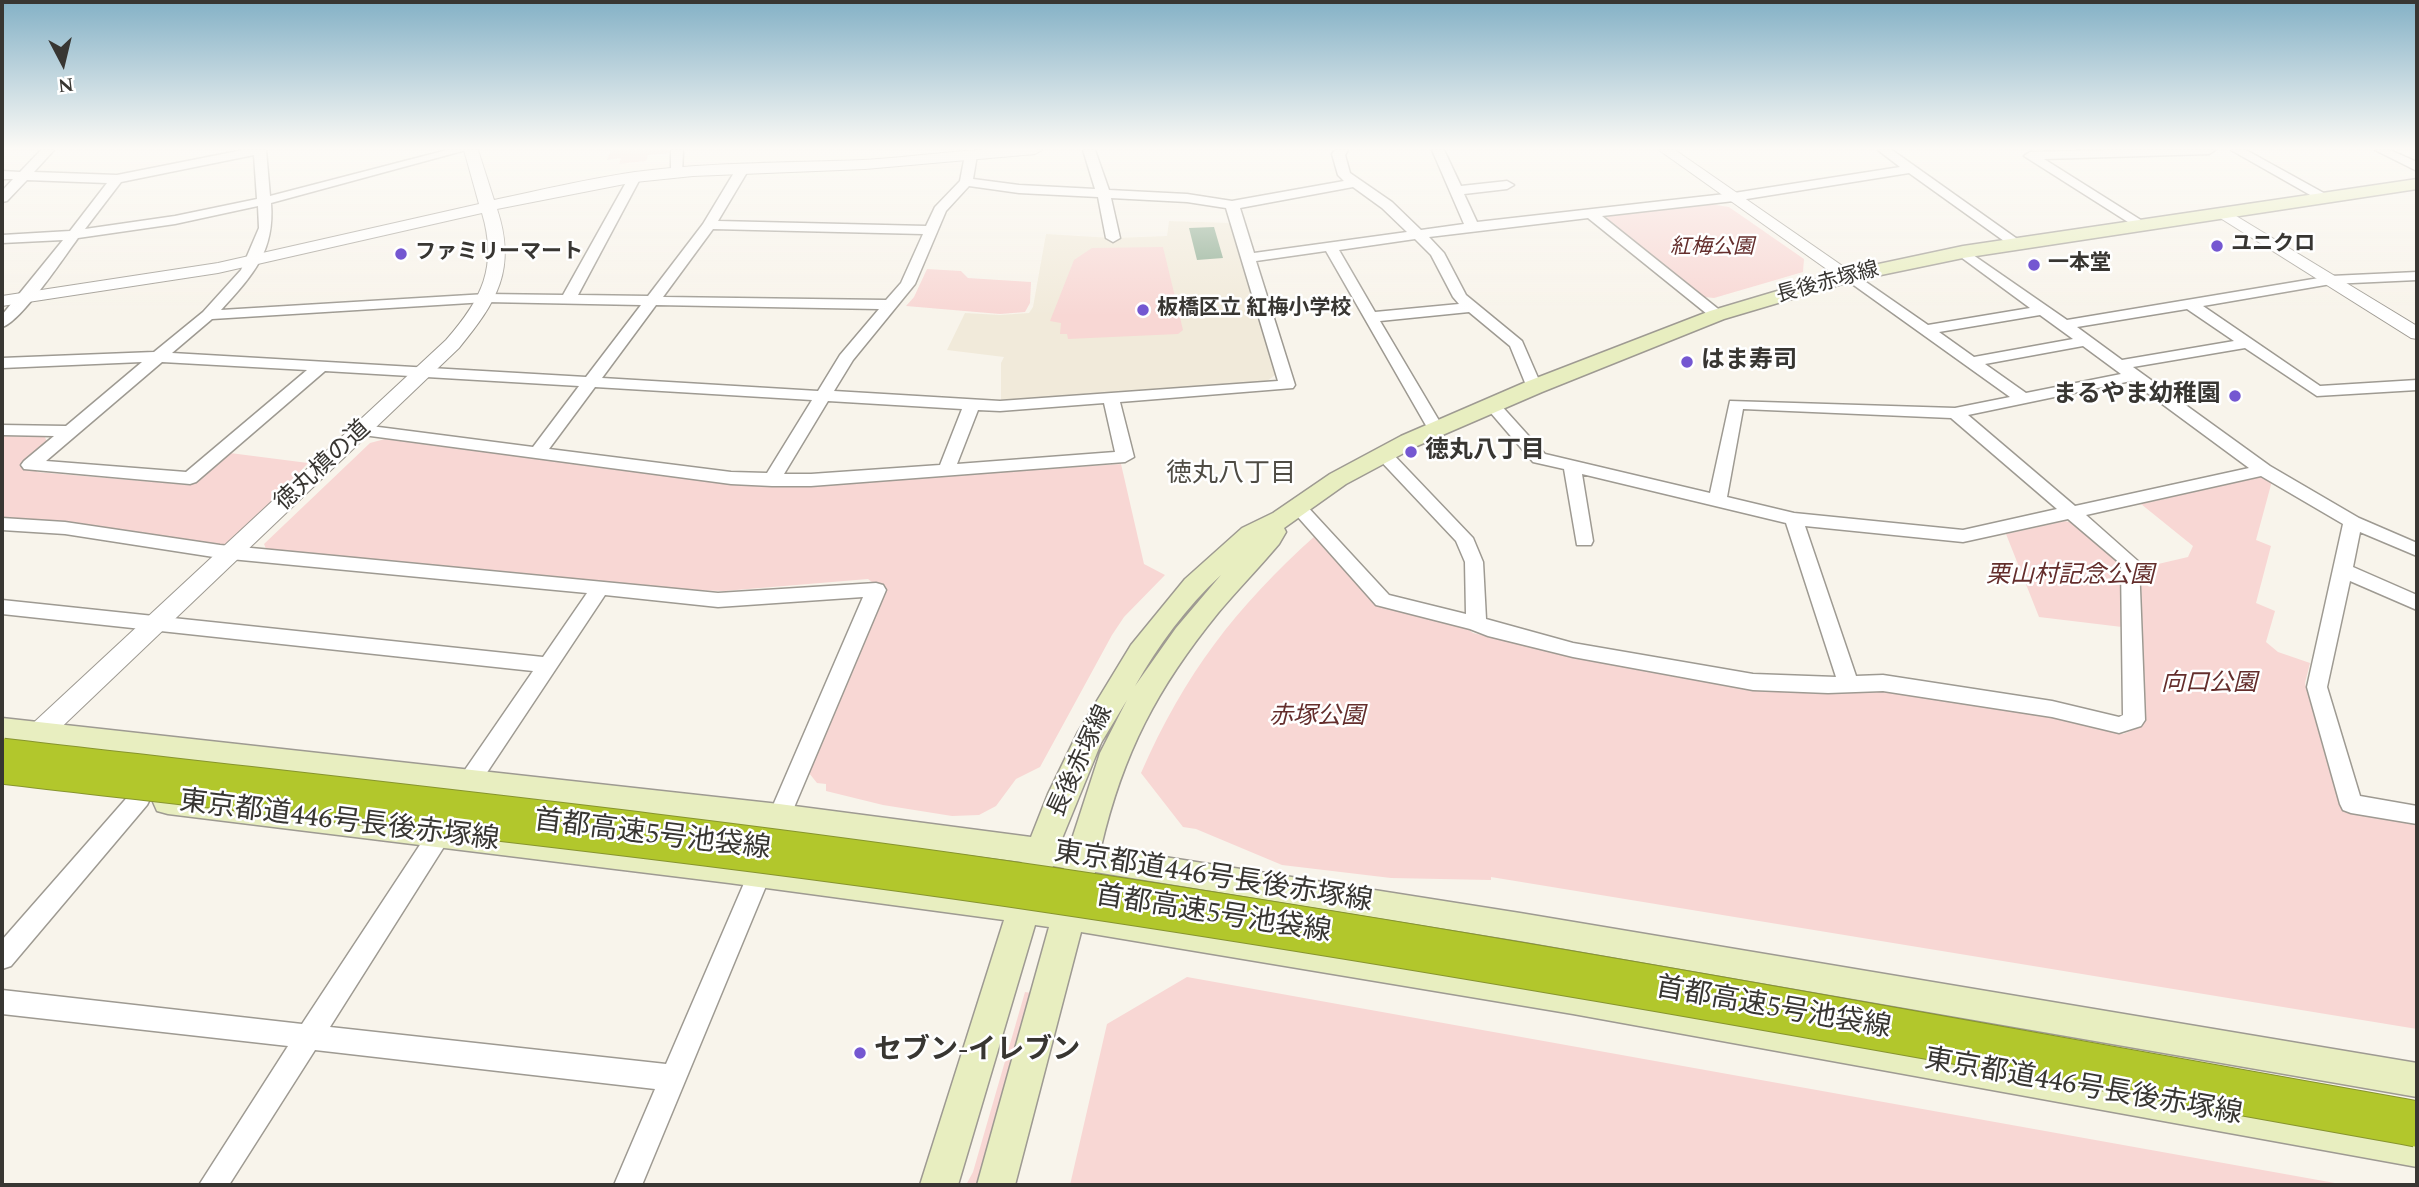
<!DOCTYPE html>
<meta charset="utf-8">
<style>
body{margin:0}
#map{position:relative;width:2419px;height:1187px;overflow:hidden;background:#f8f4eb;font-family:Spectral,serif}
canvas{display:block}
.frame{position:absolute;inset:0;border:4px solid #383632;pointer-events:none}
.north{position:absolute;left:28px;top:28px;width:70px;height:70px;-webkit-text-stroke:5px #fff;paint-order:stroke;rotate:173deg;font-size:19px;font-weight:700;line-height:28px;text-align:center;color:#383632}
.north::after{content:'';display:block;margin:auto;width:24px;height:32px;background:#383632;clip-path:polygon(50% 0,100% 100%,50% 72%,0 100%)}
</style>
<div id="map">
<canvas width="2419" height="1187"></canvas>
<div class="frame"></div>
<div class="north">N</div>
</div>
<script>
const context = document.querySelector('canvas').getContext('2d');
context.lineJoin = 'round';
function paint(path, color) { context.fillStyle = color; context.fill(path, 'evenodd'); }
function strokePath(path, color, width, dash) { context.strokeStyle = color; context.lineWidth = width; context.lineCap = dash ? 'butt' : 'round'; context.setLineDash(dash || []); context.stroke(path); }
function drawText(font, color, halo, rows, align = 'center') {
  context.font = font + ' Spectral,"Noto Sans JP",serif'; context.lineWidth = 5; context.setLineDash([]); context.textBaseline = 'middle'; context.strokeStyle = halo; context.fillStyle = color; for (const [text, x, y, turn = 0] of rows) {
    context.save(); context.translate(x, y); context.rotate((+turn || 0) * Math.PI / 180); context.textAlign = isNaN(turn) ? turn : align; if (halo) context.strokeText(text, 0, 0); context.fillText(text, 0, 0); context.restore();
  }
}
paint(new Path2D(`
 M1169,221L1231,223L1275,375L1266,382L1001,401V363L1004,357L947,350L965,313L1000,315L1029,313L1033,307L1046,234L1113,238L1167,236Z`), '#f1eada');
paint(new Path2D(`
 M611,150H670V153L648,155L646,161L619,164L621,158L607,160Z
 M1710,204L1729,207L1804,259L1803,272L1714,298L1704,297L1606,220L1607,216Z
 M1163,247L1183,330L1178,334L1068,339L1067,334H1060L1061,323L1050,321L1074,260L1092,248Z
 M927,269L961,271L968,278L1031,282L1030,303L1025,312L1000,314L906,306L914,297Z
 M2,436L45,437L47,442L34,458L37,472L189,485L196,483L230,453L308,463L234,543L179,549L26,523L2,522Z
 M385,439L717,482L784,486L1121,464L1144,564L1165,575L1124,617L1112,635L1040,767L1016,779L996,806L979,815L952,816L883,805L826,791V784L817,783L809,773L834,713L845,663L871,627L885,592L868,579L724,591L689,590L267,551L264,544L370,443Z
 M2261,477L2272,481L2256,540L2271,546L2256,603L2275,611L2266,642L2278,652L2310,663L2305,683L2329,769L2344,812L2417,825V1029L1491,877V880L1391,878L1282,865L1196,829L1183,827L1141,773C1185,673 1235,608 1316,535L1363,589L1463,625L1473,633L1581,659L1753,689L1824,694L1884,690L2052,718L2123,734L2143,726L2141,568L2188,557L2193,546L2141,504Z
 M2065,521L2076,524L2117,561L2120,566L2122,627L2039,617L2006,534Z
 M1187,977L2346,1185H1070L1107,1024Z
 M1025,992L1032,993L978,1185H966L973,1172Z`), '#f8d7d4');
paint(new Path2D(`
 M1214,227L1223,258L1197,260L1189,228Z`), '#8fad93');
const minor = new Path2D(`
 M41,150H54L34,172L117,175L243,150H266L270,196L447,150H466L271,203C275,252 252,276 221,310L486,294L563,295L629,177L635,173L641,177L578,295L648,296L703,224L738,166L743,165L749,169L718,221L926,226L935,207L960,181L965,155L971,151L977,155L973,179L1019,185L1095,189L1083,150H1095L1109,190L1187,194L1232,201L1344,181L1338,175L1332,154L1335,150H1348L1345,155L1350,173L1392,202L1421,230L1464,224L1432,150H1444L1461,186L1507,181L1514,185L1507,189L1464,194L1477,222L1734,193L1900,167L1878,150H1892L2023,243L2021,246H2011L1909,173L1734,201L1602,216L1722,312L1725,315L1717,320L1712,318L1588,218L1429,237L1444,253L1466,295L1522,341L1542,387L1534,392L1528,390L1510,346L1469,312L1380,321L1444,429L1436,434L1428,429L1326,251L1256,261L1295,385L1293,388L1120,402L1134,457L1125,462L811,486H772L731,484L363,435L355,430L363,425L533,447L579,386L325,371L196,482L190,484L24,469L21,465L24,461L54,436L2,435V425L66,426L142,362L2,368V358L154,352L203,312L241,270L259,228L258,206L175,224L78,238C65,256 20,323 2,327V315L63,240L2,243V235L70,231L107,183L27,180L7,201L2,202V191L13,179H2V171L20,172ZM254,155L257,199L175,216L85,229L121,182ZM969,186L1019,193L1098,197L1106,238L1113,242L1120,238L1111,198L1187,202L1226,208L1278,381L1000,401L834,391L853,360L915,284L946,211ZM1353,187L1382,208L1407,232L1254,253L1240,208ZM713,229L923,234L901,283L886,300L663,297ZM1415,239L1431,255L1453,297L1459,304L1375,312L1339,250ZM486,302L641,305L586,377L172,353L212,319ZM656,305L879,309L840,355L818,391L602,378ZM162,362L307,370L186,472L46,461ZM595,387L812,400L767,473L731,472L549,449ZM828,401L962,409L940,465L811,474H784ZM1104,403L1115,452L957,464L978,410L1000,411Z
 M671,150H683L682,175L677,176L671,172Z
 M2110,150H2215L2209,154L2044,159L2144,222L2146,225L2139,229L2024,156L2030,152Z
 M2231,150H2246L2331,197L2324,201L2319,200Z
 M2375,150H2390L2417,162V171Z
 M1963,248L2067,320L2331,276L2417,272V280L2331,284L2203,306L2320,386L2417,380V390L2317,396L2245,348L2133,367L2270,466L2359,518L2417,543V556L2360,532L2353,567L2417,595V610L2350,581L2327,687L2360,796L2417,806V824L2351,813L2343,810L2340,804L2307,687L2343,524L2261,476L2086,515L2139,562L2145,720L2141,726L2119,733L2052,717L1883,691L1828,693L1753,690L1573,657L1488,636L1470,629L1376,605L1289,507L1292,503H1304L1389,595L1466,614L1465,562L1456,541L1374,454L1383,449L1389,450L1473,538L1483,562L1486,619L1573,643L1753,674L1836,677L1786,523L1582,474L1593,541L1591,545H1577L1564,469L1533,462L1484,405L1486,402H1498L1545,454L1710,493L1730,401L1955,408L2010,397L1841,276L1843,273H1853L1928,325L2030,308L1958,255V249ZM2187,309L2234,341L2122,360L2077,327ZM2040,315L2073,339L1974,357L1939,332ZM2083,346L2121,374L2026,393L1985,364ZM2131,381L2249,468L2075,506L1968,415ZM1743,409L1951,418L2057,509L1963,530L1794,513L1727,497ZM2068,519L2121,564L2123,715L2119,717L2052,701L1883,675L1856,676L1805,526L1963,542Z
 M2,518L65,522L220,545L718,593L876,583L883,585L886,590L790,817L787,824L779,826L771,824L768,817L863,597L718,607L605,595L476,789L468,792L460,789L457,783L460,777L533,671L2,614V600L543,657L587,593L220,558L65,534L2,530Z
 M139,790L147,793L150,799L147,805L11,966L2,969V940L131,793Z
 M439,826L447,828L450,835L447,842L330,1027L666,1064L751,867L759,864L767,867L771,874L642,1185H614L655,1089L315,1050L229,1185H199L288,1046L2,1014V990L302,1024L431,828Z`);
const tertiary = new Path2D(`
 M464,150H478L494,200C541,190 587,179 635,172C710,162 787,163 863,160C922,157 983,145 1042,150L1035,154L865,169L693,176L635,182L497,209C517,269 497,302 459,348L48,740L39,743L30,740L26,733L30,726L446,340C482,299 498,267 482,213L218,273L2,306V296L218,263L479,204Z
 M1659,150H1675L1857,276L1848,281L1842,280Z
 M2223,208L2417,326V339L2411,338L2217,216L2215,213L2217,210Z`);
const secondary = new Path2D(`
 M2417,179V189L1963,258L1852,281L1724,319L1542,392L1417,446L1346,484L1284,528L1286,532L1279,544C1259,568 1238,589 1218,613C1157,688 1123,753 1101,847L1520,913L2417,1063V1097L1520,941L1095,872L1087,904L1573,982L2417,1129V1167L1573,1014L1081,932L1015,1185H977L1049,927L1035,925L958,1185H920L1004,920L729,883L168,814L157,811L153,802L157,793L168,790L729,856L1012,893L1022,862L779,830L2,740V718L779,804L1031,837L1048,794L1078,732L1131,645L1185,579L1242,528L1273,513L1330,474L1401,436L1526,382L1710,311L1841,272L1963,246ZM1221,575L1176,628L1135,686C1158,646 1186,607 1221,575ZM1127,700L1100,753L1071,842L1061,841L1101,743ZM1053,866L1064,868L1056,900L1043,898Z`);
strokePath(minor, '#9e9a92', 3);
strokePath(tertiary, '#9e9a92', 2);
strokePath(secondary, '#9e9a92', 3);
paint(minor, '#fff');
paint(tertiary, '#fff');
paint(secondary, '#e8eec0');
const motorwayBridge = new Path2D(`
 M2,761C352,802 702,838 1050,890C1507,958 1962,1043 2417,1124`);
strokePath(motorwayBridge, '#87942e', 47, []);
strokePath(motorwayBridge, '#b2c72c', 45);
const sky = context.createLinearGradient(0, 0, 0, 316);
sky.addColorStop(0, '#84b1c6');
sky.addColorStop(0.47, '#fcfaf6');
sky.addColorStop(1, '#fcfaf600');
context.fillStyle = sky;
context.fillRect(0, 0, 2419, 316);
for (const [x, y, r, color] of [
 [2217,246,7,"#7457d1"],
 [401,254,7,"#7457d1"],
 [2034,265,7,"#7457d1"],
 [1143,310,7,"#7457d1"],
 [1687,362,7,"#7457d1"],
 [2235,396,7,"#7457d1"],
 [1411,452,7,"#7457d1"],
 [860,1053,7,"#7457d1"]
]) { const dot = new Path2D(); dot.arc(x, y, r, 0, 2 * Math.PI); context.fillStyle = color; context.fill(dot); strokePath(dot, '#fff', 2.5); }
drawText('bold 21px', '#383632', '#fff', [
 ["ユニクロ",2231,246],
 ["ファミリーマート",415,254],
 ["一本堂",2048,265],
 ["板橋区立 紅梅小学校",1157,310]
], 'left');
drawText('italic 21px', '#642e2c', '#fff', [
 ["紅梅公園",1712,249]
]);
drawText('21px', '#383632', '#fff', [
 ["長後赤塚線",1828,284,-15]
]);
drawText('bold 24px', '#383632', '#fff', [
 ["はま寿司",1701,362],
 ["まるやま幼稚園",2221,396,"right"],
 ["徳丸八丁目",1425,452]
], 'left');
drawText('24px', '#383632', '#fff', [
 ["徳丸槙の道",324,467,-43],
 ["長後赤塚線",1082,762,-65]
]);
drawText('italic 24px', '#642e2c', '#fff', [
 ["栗山村記念公園",2070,577],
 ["向口公園",2209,685],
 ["赤塚公園",1317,718]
]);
drawText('26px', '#4f4c44', '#fff', [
 ["徳丸八丁目",1231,476]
]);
drawText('28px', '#383632', '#fff', [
 ["東京都道446号長後赤塚線",339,823,7],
 ["首都高速5号池袋線",652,837,7],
 ["東京都道446号長後赤塚線",1213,879,9],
 ["首都高速5号池袋線",1213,916,9],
 ["首都高速5号池袋線",1773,1010,10],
 ["東京都道446号長後赤塚線",2083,1089,10]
]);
drawText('bold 28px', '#383632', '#fff', [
 ["セブン-イレブン",874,1053]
], 'left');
</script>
